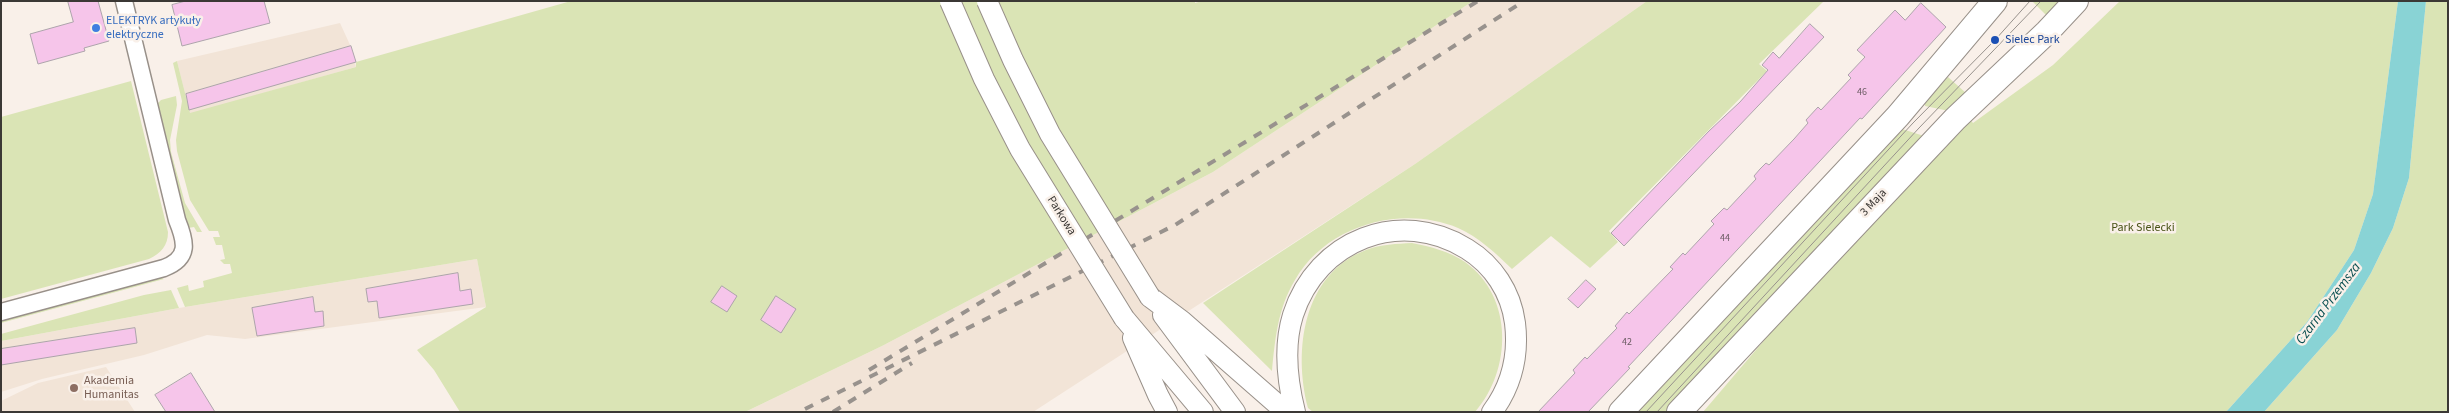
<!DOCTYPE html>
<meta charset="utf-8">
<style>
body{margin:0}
#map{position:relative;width:2449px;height:413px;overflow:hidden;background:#f9f0e9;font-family:"Source Sans 3",sans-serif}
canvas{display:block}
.frame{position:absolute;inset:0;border:2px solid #3b3835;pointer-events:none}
</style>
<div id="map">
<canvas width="2449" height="413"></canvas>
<div class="frame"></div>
</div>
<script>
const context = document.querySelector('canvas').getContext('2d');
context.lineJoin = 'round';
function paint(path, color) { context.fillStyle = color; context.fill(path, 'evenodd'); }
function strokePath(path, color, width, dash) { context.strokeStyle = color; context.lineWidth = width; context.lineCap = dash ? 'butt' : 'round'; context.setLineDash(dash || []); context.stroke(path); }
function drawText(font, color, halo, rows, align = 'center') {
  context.font = font + ' "Source Sans 3",sans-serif'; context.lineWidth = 5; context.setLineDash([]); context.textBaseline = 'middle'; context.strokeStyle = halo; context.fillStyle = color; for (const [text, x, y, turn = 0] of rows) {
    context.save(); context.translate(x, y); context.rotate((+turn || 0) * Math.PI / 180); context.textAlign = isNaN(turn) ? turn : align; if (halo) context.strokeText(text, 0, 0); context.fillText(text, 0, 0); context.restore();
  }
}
paint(new Path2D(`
 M1473,1H1647L1415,164L1033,412H745L882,346L1213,172Z
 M340,23L351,47L356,67L190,114L177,61Z
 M477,259L486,307L245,339L207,335L144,355L42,379L1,392V341L179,308Z
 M106,367L135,412H1V401L38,383Z`), '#f2e4d7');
paint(new Path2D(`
 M571,1H1195V3L1202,1H1473L1213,172L882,346L745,412H460L434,370L417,350L486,307L477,259L185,307L177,288L188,285L189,291L204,287L203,281L232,273L230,264H224L220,260L225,259L222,245H216L213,237H220L218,231H209L190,200L177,151L176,140L182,101L173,63L177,61L190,113L356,67V62Z
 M1647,1L1823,2L1759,64L1767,71L1609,231L1618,242L1590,268L1551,236L1512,269C1495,253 1479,237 1458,228C1400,204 1326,226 1295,280C1278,308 1275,339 1272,371L1203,303L1415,164Z
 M2032,1H2065L2049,18Z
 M2120,1H2398L2373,194L2354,250L2307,322L2226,412H1703L1819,276L1969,118L1973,123L2053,65Z
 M2426,1H2448V412H2264L2337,330L2371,273L2393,228L2409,178Z
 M1948,77L1966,93L1949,111L1925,106V101Z
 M131,81L168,232C168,246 161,253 149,259L1,299V117Z
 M176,96L177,105L170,140L171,152L185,203L202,232H197L194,227L188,228L166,146L158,103L161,100Z
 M1902,129L1924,136L1668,412H1636Z
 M1412,243C1431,247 1449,251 1465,262C1514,297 1512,370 1475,412H1313L1308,408C1293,350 1303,274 1366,250C1381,244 1397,244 1412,243Z
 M160,277L164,279L1,323V320Z
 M171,290L179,308L1,341V334L144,295Z`), '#dae4b5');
paint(new Path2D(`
 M2398,1H2426L2409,178L2393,228L2371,273L2337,330L2264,412H2226L2307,322L2354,250L2373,194Z`), '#89d3d5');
const building = new Path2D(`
 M68,1H98L109,41L84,48L85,51L38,64L30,34L73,22Z
 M186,1H264L270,23L182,46L172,5Z
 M1921,3L1946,27L1862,119L1860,118L1670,322L1628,367L1630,368L1588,412H1538L1575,373L1573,370L1585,357L1587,359L1617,328L1615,326L1627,312L1629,314L1673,269L1670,267L1683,253L1685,255L1714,224L1711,221L1724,208L1727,210L1756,179L1754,176L1760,169L1766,163L1769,165L1794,139L1808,123L1806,120L1818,107L1821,110L1851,78L1848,75L1865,57L1857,50L1895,10L1905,20Z
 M1810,24L1824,37L1624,246L1611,233L1709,131L1740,102L1768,70L1762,65L1773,52L1779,58Z
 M351,46L356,62L189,110L186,94Z
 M458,273L460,291L471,289L473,304L379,318L377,301L368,302L366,289Z
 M1586,280L1596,289L1578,308L1568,299Z
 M722,286L737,296L727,312L711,302Z
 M776,296L796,309L781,333L761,320Z
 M313,297L315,312L323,311L324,326L257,336L252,308Z
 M135,328L137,343L1,365V349Z
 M191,373L215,412H166L155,395Z`);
paint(building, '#f6c5ea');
strokePath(building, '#ada4ab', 1);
const minor = new Path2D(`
 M1,312L164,268C190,258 186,242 177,220L124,1`);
const tertiary = new Path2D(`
 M1150,297L1182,321L1286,412
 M1163,315L1235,412
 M1124,318L1203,412
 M1133,338L1158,395L1167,412
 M1295,412C1287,380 1283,347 1293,315C1317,240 1400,207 1467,249C1493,265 1511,292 1515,323C1519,356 1512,385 1492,412`);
const secondary = new Path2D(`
 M1621,412L1898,116L1995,1
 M1679,412L1955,119L2047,32L2076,1`);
strokePath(minor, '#989089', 19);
strokePath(tertiary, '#989089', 22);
strokePath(secondary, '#989089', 26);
strokePath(minor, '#fff', 16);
strokePath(tertiary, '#fff', 20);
strokePath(secondary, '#fff', 24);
strokePath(new Path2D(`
 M1646,412L1913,123L1995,40L2030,1
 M1657,412L1919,128L2041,1`), '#98928d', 1);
strokePath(new Path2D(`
 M869,370L1478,1
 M805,409L1175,225L1524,1
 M833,412L912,363`), '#98928d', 4, [9, 9]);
const tertiaryBridge = new Path2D(`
 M950,1L984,79L1020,149L1124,318
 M987,1L1013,60L1050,134L1150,297`);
strokePath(tertiaryBridge, '#989089', 22, []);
strokePath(tertiaryBridge, '#fff', 20);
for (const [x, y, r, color] of [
 [96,28,5,"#3f7fe0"],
 [1995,40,5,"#1a4fb4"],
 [74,388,5,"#8d6e63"]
]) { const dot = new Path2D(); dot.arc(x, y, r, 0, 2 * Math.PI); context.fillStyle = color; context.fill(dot); strokePath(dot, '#f9f0e9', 2); }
drawText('10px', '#6a5b62', null, [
 ["46",1862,93],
 ["44",1725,239],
 ["42",1627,343]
]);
drawText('12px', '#366cbe', '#f9f0e9', [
 ["ELEKTRYK artykuły",106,21],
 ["elektryczne",106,35]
], 'left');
drawText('12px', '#164399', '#f9f0e9', [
 ["Sielec Park",2005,40]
], 'left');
drawText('12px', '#3b3835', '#f9f0e9', [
 ["3 Maja",1874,203,-46],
 ["Parkowa",1061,216,58]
]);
drawText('12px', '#495317', '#f9f0e9', [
 ["Park Sielecki",2143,228]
]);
drawText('12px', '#785e54', '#f9f0e9', [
 ["Akademia",84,381],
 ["Humanitas",84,395]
], 'left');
drawText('italic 14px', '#074d4f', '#f9f0e9', [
 ["Czarna Przemsza",2329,304,-53]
]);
</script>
